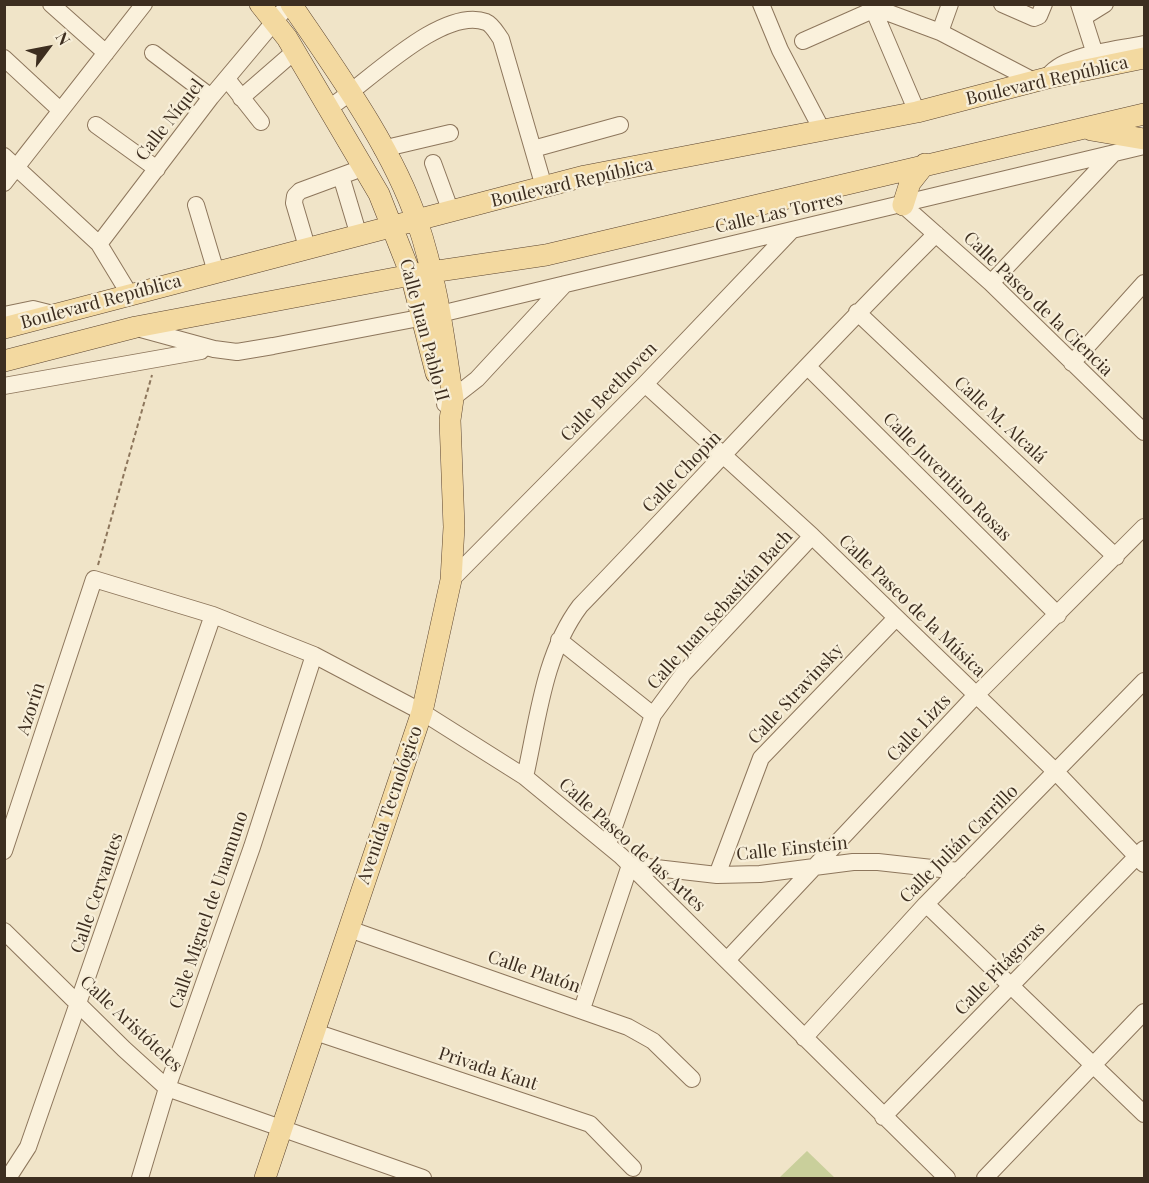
<!DOCTYPE html>
<meta charset="utf-8">
<style>
body{margin:0}
#map{position:relative;width:1149px;height:1183px;overflow:hidden;background:#f0e4c8;font-family:"Playfair Display",serif}
canvas{display:block}
.frame{position:absolute;inset:0;border:6px solid #3d2e20;pointer-events:none}
.north{position:absolute;left:18px;top:18px;width:60px;height:60px;-webkit-text-stroke:4px #f7eed8;paint-order:stroke;rotate:58deg;font-size:16px;font-weight:700;line-height:24px;text-align:center;color:#3d2e20}
.north::after{content:'';display:block;margin:auto;width:21px;height:27px;background:#3d2e20;clip-path:polygon(50% 0,100% 100%,50% 72%,0 100%)}
</style>
<div id="map">
<canvas width="1149" height="1183"></canvas>
<div class="frame"></div>
<div class="north">N</div>
</div>
<script>
const context = document.querySelector('canvas').getContext('2d');
context.lineJoin = 'round';
function paint(path, color) { context.fillStyle = color; context.fill(path, 'evenodd'); }
function strokePath(path, color, width, dash) { context.strokeStyle = color; context.lineWidth = width; context.lineCap = dash ? 'butt' : 'round'; context.setLineDash(dash || []); context.stroke(path); }
function drawText(font, color, halo, rows, align = 'center') {
  context.font = font + ' "Playfair Display",serif'; context.lineWidth = 4.5; context.setLineDash([]); context.textBaseline = 'middle'; context.strokeStyle = halo; context.fillStyle = color; for (const [text, x, y, turn = 0] of rows) {
    context.save(); context.translate(x, y); context.rotate((+turn || 0) * Math.PI / 180); context.textAlign = isNaN(turn) ? turn : align; if (halo) context.strokeText(text, 0, 0); context.fillText(text, 0, 0); context.restore();
  }
}
paint(new Path2D(`
 M807,1151L835,1178H779Z`), '#c9cf9b');
const minor = new Path2D(`
 M51,4L106,53
 M761,4L780,50L822,130
 M871,4L917,112
 M1002,4L1034,18L1039,16L1044,4
 M1079,4L1095,54
 M1084,17L1105,4
 M940,32L950,4
 M803,41L873,10H881L940,32L1034,81
 M153,53L211,97
 M4,58L60,110
 M1047,78C1061,54 1118,50 1144,44
 M227,79L261,122
 M241,98L295,51
 M329,108C365,85 442,5 486,22C493,25 497,34 501,39L544,187
 M96,125L157,169
 M382,149L450,133
 M533,149L620,125
 M4,156L99,244L130,295
 M433,163L451,212
 M341,176L359,236
 M4,183L144,4
 M196,205L216,272
 M903,205L991,283L1144,432
 M99,244L211,97L289,4
 M307,247L294,203L295,196L300,191L365,167
 M991,283L1112,155
 M857,312L1116,557
 M4,315L33,309L53,314
 M137,328L214,349L237,352L273,346L440,314L1144,146
 M1072,363L1144,283
 M808,367L1058,615
 M645,384L812,536L1057,773L1144,864
 M4,386L201,351
 M445,404L477,379L565,284
 M451,580L645,384L792,230
 M559,640L653,715
 M525,777C538,719 544,654 580,606C699,483 814,355 936,234
 M608,844L653,715L684,673L812,536
 M4,851L94,579L213,615L314,655L422,712L525,777L621,856L947,1178
 M717,875L761,758L896,618
 M926,904L1144,1114
 M349,929L628,1027L653,1041L692,1079
 M4,931L124,1049L167,1088L423,1178
 M727,960L976,695L1144,527
 M582,1009L630,865L717,875L760,874L853,862H878L959,871
 M315,1032L590,1124L633,1168
 M804,1038L926,904L1144,681
 M883,1117L1144,849
 M8,1178L28,1147L213,615
 M140,1178L167,1088L252,847L314,655
 M985,1178L1144,1012`);
const major = new Path2D(`
 M260,4L287,38L379,194L411,275L436,373
 M1091,130L1144,139
 M903,205L910,183L925,164
 M4,328L585,176L917,112L1047,78L1144,58
 M4,361L136,327L411,275L546,255L1144,114
 M265,1178L422,712L451,580L454,527L450,420L453,399C444,339 437,279 417,221C392,147 335,69 291,4`);
strokePath(minor, '#8d765c', 18);
strokePath(major, '#5b4430', 22);
strokePath(new Path2D(`
 M98,565L152,375`), '#8d765c', 2, [4.5, 3]);
strokePath(minor, '#faf1dc', 16);
strokePath(major, '#f3d9a0', 21);
drawText('18px', '#3d2e20', '#f7eed8', [
 ["Boulevard República",1047,81,-13],
 ["Calle Níquel",170,120,-52],
 ["Boulevard República",572,183,-13],
 ["Calle Las Torres",779,213,-13],
 ["Boulevard República",101,302,-15],
 ["Calle Paseo de la Ciencia",1038,304,44],
 ["Calle Juan Pablo II",424,330,75],
 ["Calle Beethoven",609,392,-46],
 ["Calle M. Alcalá",1000,420,43],
 ["Calle Chopin",682,472,-46],
 ["Calle Juventino Rosas",947,477,45],
 ["Calle Paseo de la Música",912,606,44],
 ["Calle Juan Sebastián Bach",720,610,-48],
 ["Calle Stravinsky",796,694,-47],
 ["Azorín",31,709,-72],
 ["Calle Lizts",919,728,-47],
 ["Avenida Tecnológico",390,805,-71],
 ["Calle Julián Carrillo",959,844,-45],
 ["Calle Paseo de las Artes",632,845,42],
 ["Calle Einstein",792,849,-6],
 ["Calle Cervantes",97,893,-71],
 ["Calle Miguel de Unamuno",209,910,-71],
 ["Calle Pitágoras",1000,969,-46],
 ["Calle Platón",534,972,19],
 ["Calle Aristóteles",131,1024,43],
 ["Privada Kant",488,1069,18]
]);
</script>
